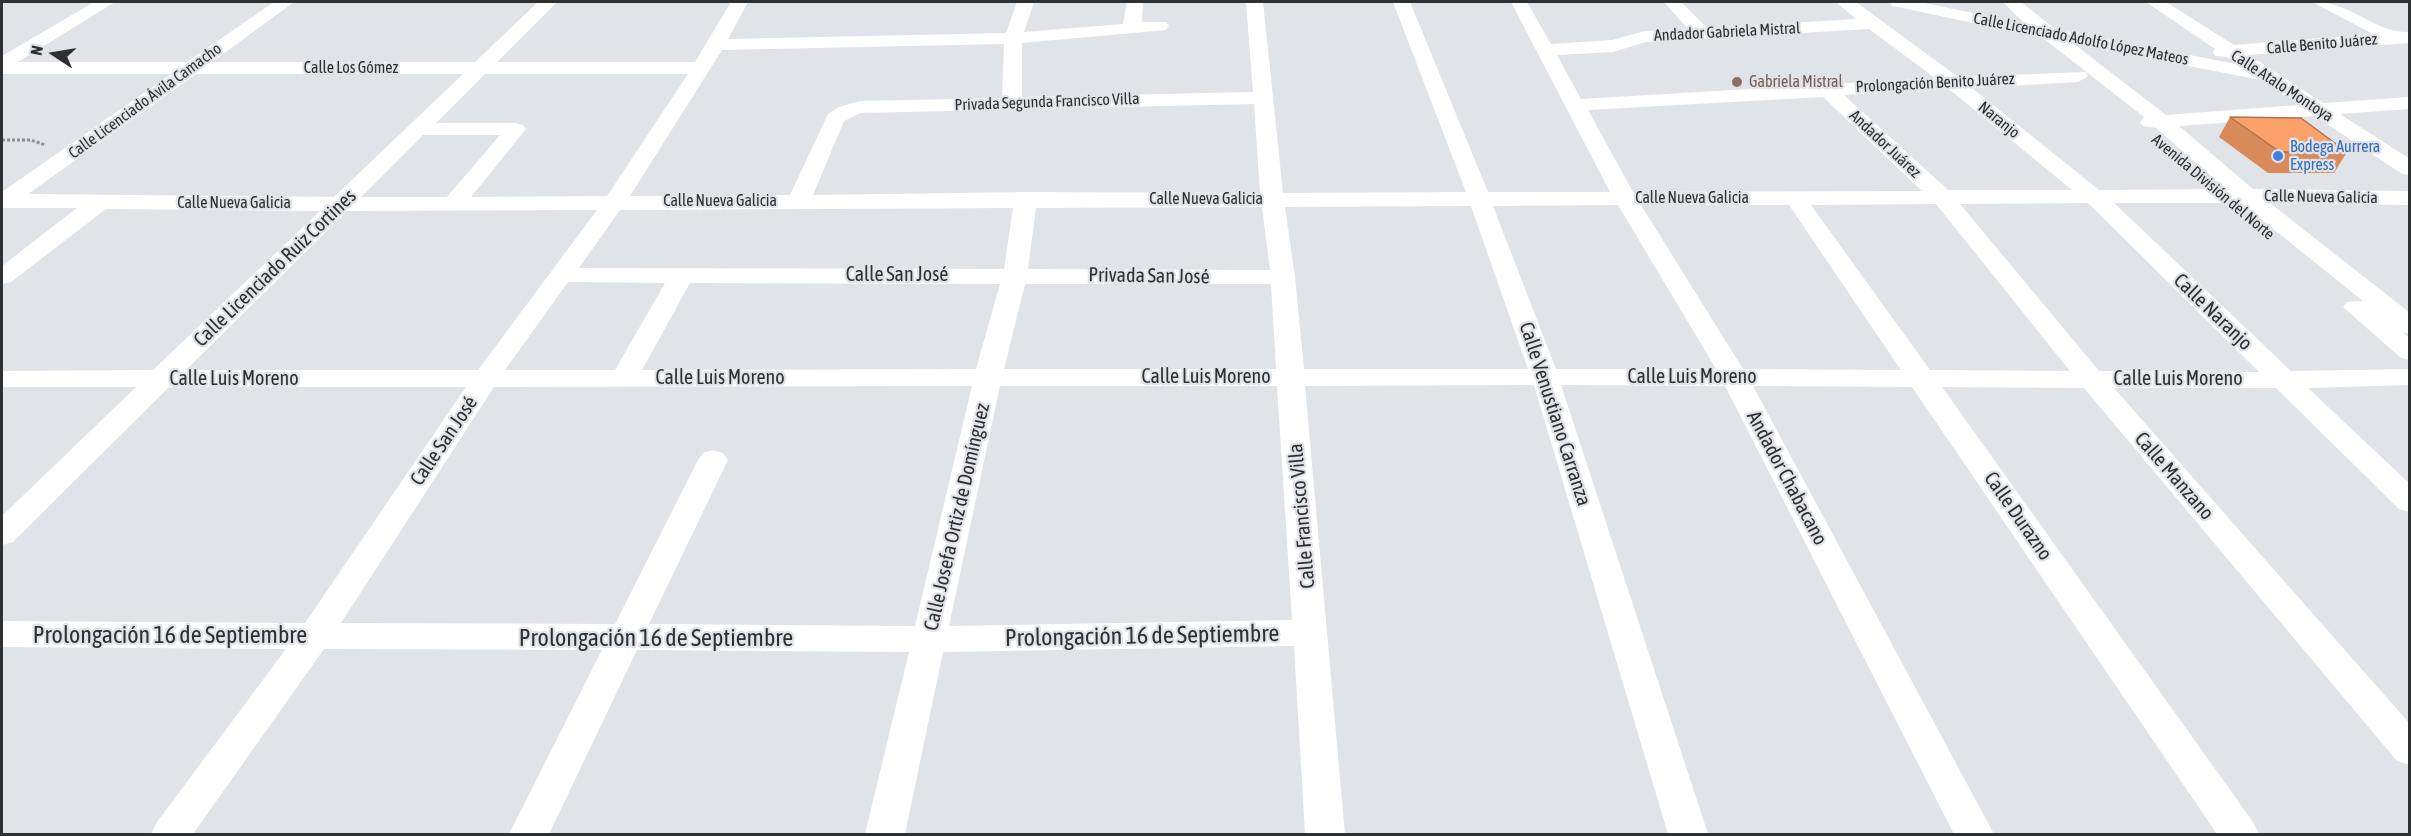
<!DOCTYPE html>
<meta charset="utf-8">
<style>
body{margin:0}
#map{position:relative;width:2411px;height:836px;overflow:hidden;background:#e0e3e8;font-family:"Asap Condensed",sans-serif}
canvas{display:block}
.frame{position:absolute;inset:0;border:3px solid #2f3032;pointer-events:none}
.north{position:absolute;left:24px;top:24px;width:60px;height:60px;-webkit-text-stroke:4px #e0e3e8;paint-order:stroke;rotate:282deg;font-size:16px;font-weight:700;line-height:24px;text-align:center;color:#2f3032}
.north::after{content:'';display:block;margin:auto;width:21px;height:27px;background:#2f3032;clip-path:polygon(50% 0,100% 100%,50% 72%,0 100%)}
</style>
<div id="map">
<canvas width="2411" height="836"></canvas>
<div class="frame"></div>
<div class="north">N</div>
</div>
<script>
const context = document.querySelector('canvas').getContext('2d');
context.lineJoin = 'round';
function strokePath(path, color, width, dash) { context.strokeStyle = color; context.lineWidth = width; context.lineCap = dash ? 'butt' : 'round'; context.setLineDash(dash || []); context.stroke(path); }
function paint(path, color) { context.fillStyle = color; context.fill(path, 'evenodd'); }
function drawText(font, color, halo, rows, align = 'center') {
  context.font = font + ' "Asap Condensed",sans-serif'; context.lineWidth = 4.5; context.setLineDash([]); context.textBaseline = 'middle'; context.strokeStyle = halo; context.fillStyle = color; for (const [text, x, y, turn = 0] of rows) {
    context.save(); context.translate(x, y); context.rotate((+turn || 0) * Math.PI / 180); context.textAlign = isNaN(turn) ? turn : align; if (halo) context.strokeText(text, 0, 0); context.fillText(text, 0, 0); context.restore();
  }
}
strokePath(new Path2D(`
 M2,140H31L45,145`), '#8d8f93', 3, [3, 2]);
paint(new Path2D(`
 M94,2H115L18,62H187L274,2H294L212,62H475L538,2H557L497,62H695L731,2H748L728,39L1006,33L1017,2H1034L1024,32L1123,24L1127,2H1143L1142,22H1166L1169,26L1166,30L1022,43V97L1253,92L1246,2H1263L1283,193L1466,192L1393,2H1410L1488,192H1610L1511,2H1527L1551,44L1612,40L1645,31L1688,29L1664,2H1681L1707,28L1856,19L1836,2H1856L1958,77L2085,72L2088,76L2078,82L1972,88L2099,190L2226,189L2156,128L2143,126L2140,122L2144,117L2043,38L1898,7L1892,6L1890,2H1920L2025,24L2003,2H2021L2055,29L2236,64L2227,57L2215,56L2213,52L2215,49L2146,2H2166L2234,45L2373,34L2312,2C2350,0 2375,34 2410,32V43L2249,55L2323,103L2410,97V109L2340,114L2410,159V175L2402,174L2315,116L2179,126L2253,189L2410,191V205L2270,203L2410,313V334L2402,332L2410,338V360L2401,358L2343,307L2347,302L2363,301L2241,203H2114L2291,371L2410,369V385L2308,388L2410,484V512L2399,509L2276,388H2114L2410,724V765L2397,761L2084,388L1942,387L2253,822L2259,834H2217L1912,387L1753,386L1994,834H1954L1725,386L1561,385L1708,834H1668L1534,385L1305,386L1345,834H1305L1294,646L943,652L905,834H865L909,652L637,650L549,834H509L602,650L324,649L193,834H151L157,822L286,649L2,647V621L305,623L466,387H169L13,542L2,545V516L136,387H2V371L153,370L320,211L106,209L11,282L2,284V266L77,208H2V192L171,74H2V56ZM1869,29L1935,78L1581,99L1557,55L1613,52L1646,42ZM1004,44L1002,98L860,101L839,107L828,114L790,195L630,196L722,50ZM2074,44L2261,80L2299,105L2166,115ZM196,74H463L334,197L28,194ZM485,74H688L607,196L471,197L526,129L523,125L516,123H436ZM1949,89L2072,190H1948L1844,95ZM1823,97L1922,191L1633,192L1588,110ZM1254,104L1260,193L1026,192L813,195L844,121L861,113ZM423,135H500L447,197H361ZM2088,203L2259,372L2099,371L1960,204ZM1936,204L2070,371L1930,370L1811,205ZM1618,205L1716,369H1556L1493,206ZM1641,205H1789L1901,370L1743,369ZM1471,206L1528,369H1304L1295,277L1285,207ZM1262,207L1270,270L1028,269L1036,208ZM1013,208L1004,269L579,268L620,210ZM597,210L478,370H186L347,211ZM568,282L665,283L615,370H505ZM690,283L1000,284L976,369L642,370ZM1025,284H1271L1276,369H1004ZM972,386L915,626L649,624L728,460L723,453L713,450L703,453L698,460L615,624L341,623L494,387ZM1000,386H1277L1292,620L949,626Z`), '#fff');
paint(new Path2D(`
 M2230,117L2347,152L2334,173H2268L2219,137Z`), '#d88a5a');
const building = new Path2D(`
 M2230,117L2301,118L2347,152H2280Z`);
paint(building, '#fba169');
strokePath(building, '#b0714a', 1.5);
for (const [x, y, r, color] of [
 [1737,82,6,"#8d6e63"],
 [2278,156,6,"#3f7fe0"]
]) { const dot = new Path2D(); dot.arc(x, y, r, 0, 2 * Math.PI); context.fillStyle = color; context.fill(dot); strokePath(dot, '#e0e3e8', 2); }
drawText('16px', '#2f3032', '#e0e3e8', [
 ["Andador Gabriela Mistral",1727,32,-3],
 ["Calle Licenciado Adolfo López Mateos",2081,39,11],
 ["Calle Benito Juárez",2322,44,-5],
 ["Calle Los Gómez",351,68],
 ["Prolongación Benito Juárez",1935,83,-3],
 ["Calle Atalo Montoya",2282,86,33],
 ["Calle Licenciado Ávila Camacho",145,101,-36],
 ["Privada Segunda Francisco Villa",1047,102,-2],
 ["Naranjo",1999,120,39],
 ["Andador Juárez",1885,144,43],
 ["Avenida División del Norte",2213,187,40],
 ["Calle Nueva Galicia",2321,197,1],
 ["Calle Nueva Galicia",1692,198],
 ["Calle Nueva Galicia",1206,199],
 ["Calle Nueva Galicia",720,201],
 ["Calle Nueva Galicia",234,203]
]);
drawText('16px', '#785e54', '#e0e3e8', [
 ["Gabriela Mistral",1749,82]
], 'left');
drawText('16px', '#366cbe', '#e0e3e8', [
 ["Bodega Aurrera",2290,147],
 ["Express",2290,165]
], 'left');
drawText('20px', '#2f3032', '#e0e3e8', [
 ["Calle Licenciado Ruiz Cortines",275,268,-44],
 ["Calle San José",897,275],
 ["Privada San José",1149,276,1],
 ["Calle Naranjo",2213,312,44],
 ["Calle Luis Moreno",1206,377],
 ["Calle Luis Moreno",1692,377],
 ["Calle Luis Moreno",720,378],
 ["Calle Luis Moreno",234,379],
 ["Calle Luis Moreno",2178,379],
 ["Calle Venustiano Carranza",1555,414,72],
 ["Calle San José",444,441,-56],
 ["Calle Manzano",2174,476,49],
 ["Andador Chabacano",1787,478,62],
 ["Calle Francisco Villa",1302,516,-95],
 ["Calle Durazno",2018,516,55],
 ["Calle Josefa Ortiz de Domínguez",957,517,-77]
]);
drawText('24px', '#2f3032', '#e0e3e8', [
 ["Prolongación 16 de Septiembre",170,635],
 ["Prolongación 16 de Septiembre",1142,636,-1],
 ["Prolongación 16 de Septiembre",656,638]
]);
</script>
